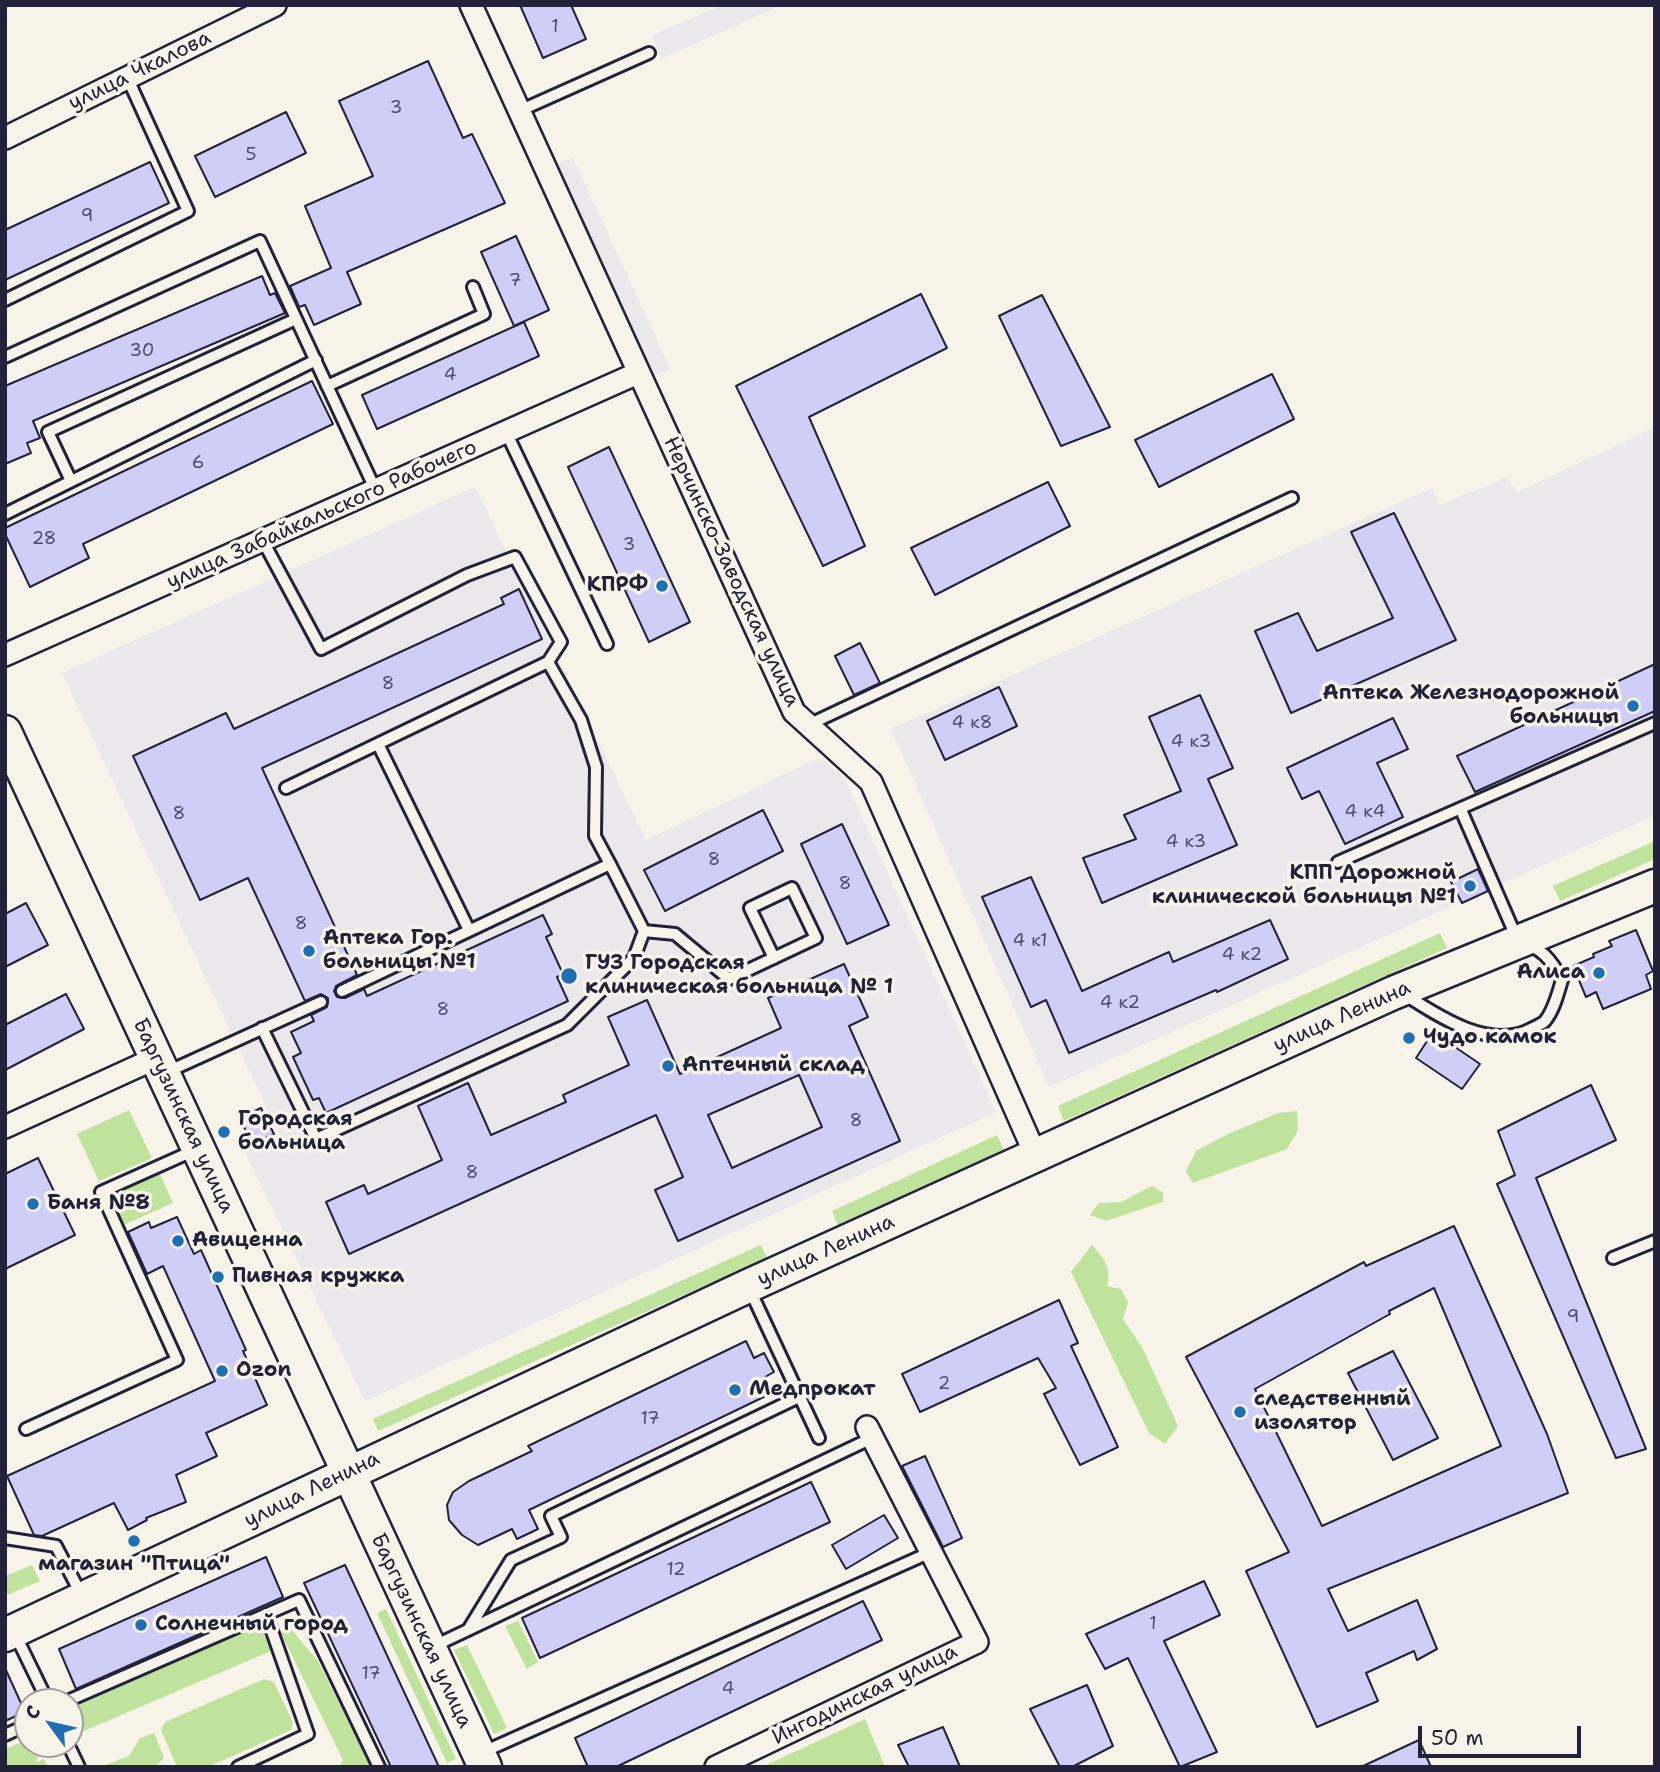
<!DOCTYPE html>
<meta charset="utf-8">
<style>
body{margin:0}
#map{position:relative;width:1660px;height:1772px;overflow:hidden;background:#f7f3e8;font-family:"Shantell Sans",sans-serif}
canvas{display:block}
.frame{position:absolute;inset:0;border:7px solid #22223b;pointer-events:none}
.north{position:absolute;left:14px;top:1688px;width:70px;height:70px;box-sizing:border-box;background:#f7f3e8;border:2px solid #a29fa3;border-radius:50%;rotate:303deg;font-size:19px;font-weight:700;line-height:28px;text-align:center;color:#22223b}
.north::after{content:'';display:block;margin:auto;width:24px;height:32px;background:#1f6fb2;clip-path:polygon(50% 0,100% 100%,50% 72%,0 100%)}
.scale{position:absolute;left:1418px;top:1726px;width:163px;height:32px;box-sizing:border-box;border:4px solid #22223b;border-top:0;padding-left:9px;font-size:21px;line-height:24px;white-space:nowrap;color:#22223b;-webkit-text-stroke:5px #f7f3e8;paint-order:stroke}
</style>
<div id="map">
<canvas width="1660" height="1772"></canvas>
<div class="frame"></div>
<div class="north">С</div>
<div class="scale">50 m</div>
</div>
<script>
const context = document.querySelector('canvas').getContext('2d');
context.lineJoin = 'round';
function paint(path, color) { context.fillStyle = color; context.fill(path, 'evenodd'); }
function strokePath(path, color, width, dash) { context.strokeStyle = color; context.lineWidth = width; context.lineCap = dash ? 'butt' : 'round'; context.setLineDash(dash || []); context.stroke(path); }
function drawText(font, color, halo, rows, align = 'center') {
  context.font = font + ' "Shantell Sans",sans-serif'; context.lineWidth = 7; context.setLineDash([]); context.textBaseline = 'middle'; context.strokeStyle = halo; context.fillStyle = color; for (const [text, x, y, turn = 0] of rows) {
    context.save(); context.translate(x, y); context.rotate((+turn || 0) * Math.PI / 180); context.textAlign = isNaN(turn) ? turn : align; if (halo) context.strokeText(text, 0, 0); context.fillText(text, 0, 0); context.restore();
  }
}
paint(new Path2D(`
 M722,5H782L661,59L652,35Z
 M573,158L671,370L648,377L553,166Z
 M1655,427V815L1049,1087L891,729L1432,488L1439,505L1508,477L1516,493Z
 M475,487L646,840L819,758L844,777L996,1112L365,1401L245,1152L279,1134L62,673Z`), '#ebe8ec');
paint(new Path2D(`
 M1655,841V859L1560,901L1553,886Z
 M1440,933L1447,948L1064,1121L1058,1106Z
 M129,1110L152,1158L99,1181L77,1134Z
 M1297,1111L1298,1130L1287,1149L1193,1183L1186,1171L1196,1151L1228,1134L1278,1113Z
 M997,1135L1004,1150L838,1226L832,1211Z
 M160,1174L173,1203L121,1226L107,1197Z
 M1152,1186L1163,1193V1202L1106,1221L1090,1215L1099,1203L1121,1202Z
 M761,1245L767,1258L378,1431L373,1419Z
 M1092,1245C1104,1259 1112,1267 1107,1286L1121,1289L1128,1302L1123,1319L1143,1349L1178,1426L1165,1444L1149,1433L1071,1272Z
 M32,1565L40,1581L5,1596V1576Z
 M386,1609L456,1759L447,1763L377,1613Z
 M518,1621L538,1662L527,1669L505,1626Z
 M260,1625L271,1651L84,1731L73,1704Z
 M290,1628L318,1661L370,1766L339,1767L343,1760L281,1633Z
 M467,1645L507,1728L494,1734L454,1650Z
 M264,1679L274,1682L293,1723L291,1730L208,1767H177L161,1730L165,1722Z
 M865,1719L885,1767H762Z
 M154,1733L164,1758L155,1767H100L129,1756L140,1738Z
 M28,1739V1744H44L36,1762L44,1759L48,1767H5V1749Z`), '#bfe39d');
const building = new Path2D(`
 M520,5H571L586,39L543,58Z
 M428,61L463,138L472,134L505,203L347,272L361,304L314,325L305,305L299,307L290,286L331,268L305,206L373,176L339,101Z
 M286,112L306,153L215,197L195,156Z
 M150,162L169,203L5,280V230Z
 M516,236L549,310L514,326L481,252Z
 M262,276L270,295L275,293L285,313L33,421L40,438L27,443L31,453L5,464V386Z
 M921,294L947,348L809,417L865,546L823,566L736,386Z
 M1042,295L1110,427L1061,446L999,316Z
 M524,322L539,356L377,429L362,395Z
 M1272,374L1294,419L1159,487L1135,440Z
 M312,381L333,424L83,544L89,558L30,587L5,534V528Z
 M609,447L690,622L649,642L568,467Z
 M1048,482L1070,526L935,595L911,548Z
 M1394,513L1456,640L1291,713L1255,631L1298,613L1317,651L1393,618L1351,532Z
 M519,589L542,639L262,768L357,975L336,986L334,991L337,997L345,998L364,989L367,996L543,915L552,934L546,937L563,974L557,977L568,1001L326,1113L319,1098L313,1100L293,1057L301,1053L291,1032L314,1021L311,1015L327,1007L328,998L321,994L305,1001L248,878L200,900L133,756L226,713L234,729L504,604L501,598Z
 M860,643L880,683L854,695L835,656Z
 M1655,664V711L1475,792L1457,756Z
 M999,687L1017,726L945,760L927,721Z
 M1200,695L1233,768L1208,779L1237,845L1102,903L1083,858L1136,839L1124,815L1181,791L1149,717Z
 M1393,718L1408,749L1377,763L1403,817L1345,844L1319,791L1302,799L1287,768Z
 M763,810L783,851L665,911L644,870Z
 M842,824L889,925L847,944L801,844Z
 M1478,869L1488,891L1462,903L1451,882Z
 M1031,877L1082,991L1169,952L1173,962L1270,920L1288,959L1217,992L1216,990L1069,1053L1046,1000L1031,1007L982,897Z
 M26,903L48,945L5,967V914Z
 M1636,930L1653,971L1646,975L1651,989L1603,1009L1596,992L1586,997L1573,966L1594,957L1593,954L1612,946L1609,941Z
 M844,964L868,1017L849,1026L900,1141L678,1241L655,1190L683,1177L656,1115L349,1254L326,1202L364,1185L368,1194L442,1160L418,1106L468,1083L491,1135L566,1102L563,1095L629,1065L608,1017L647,1000L680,1074L781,1028L768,998ZM799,1075L822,1127L732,1168L708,1115Z
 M66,994L84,1029L5,1070V1025Z
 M1433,1032L1480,1064L1462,1089L1416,1058Z
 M1591,1085L1616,1140L1536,1178L1646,1449L1616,1458L1497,1184L1515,1175L1498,1131Z
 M261,1108L274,1134L252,1145L240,1118Z
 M38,1158L75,1235L5,1269V1174Z
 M177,1217L194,1254L201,1250L246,1350L243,1351L267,1405L206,1433L217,1456L176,1475L186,1502L146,1518L147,1520L128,1530L114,1503L42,1536L34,1535L7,1476L215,1381L163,1266L147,1274L128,1232L149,1222L151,1228Z
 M1454,1226L1547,1434L1568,1493L1328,1589L1348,1631L1417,1600L1437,1649L1417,1660L1414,1651L1366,1673L1378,1701L1317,1727L1246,1571L1289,1552L1186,1357L1364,1262L1366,1266ZM1434,1288L1501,1446L1322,1526L1255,1389L1390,1314L1389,1311Z
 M1059,1300L1078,1343L1071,1346L1118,1447L1080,1465L1044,1394L1056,1388L1038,1358L920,1412L902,1374Z
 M746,1341L754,1358L764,1353L774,1372L765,1377L772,1393L529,1510L538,1529L517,1539L512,1529L478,1545L462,1535L449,1520L447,1505L453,1492L469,1481L532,1451L528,1446Z
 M1393,1351L1438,1438L1393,1460L1348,1373Z
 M925,1456L962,1538L943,1547L902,1466Z
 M811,1482L830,1522L540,1658L522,1618Z
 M884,1515L898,1538L846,1569L832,1545Z
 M266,1557L283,1597L76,1689L59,1649Z
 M345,1565L439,1767H391L304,1583Z
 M1204,1581L1220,1615L1164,1641L1217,1752L1180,1767L1128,1658L1105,1669L1086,1634Z
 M863,1601L882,1640L616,1767H588L575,1738Z
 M5,1668L25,1712L5,1721Z
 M1087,1685L1113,1746L1072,1767H1060L1030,1709Z
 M943,1727L960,1767H909L898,1745Z
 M1419,1740L1431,1767H1361Z`);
paint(building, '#cfcef7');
strokePath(building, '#22223b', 2);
const service = new Path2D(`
 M519,111L649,53
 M5,300L188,211L127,77
 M5,357L260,241L376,491
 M327,386L484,314L473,287
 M506,432L607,644
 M71,481L48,432L296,319
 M5,514L316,360
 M263,541L321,649L467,575L515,557L561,642L548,662
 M808,725L1292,498
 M378,744L469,930
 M286,788L548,662L581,720L596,767L595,836L610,864L342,991
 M1338,862L1655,723
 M644,931L675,934L729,979L816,938L792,888L750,908L774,958
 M1404,994C1438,1016 1490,1051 1531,1029C1535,1027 1542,1024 1545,1021C1554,1010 1558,993 1562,980C1551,959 1542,948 1518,941L1461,810
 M262,1028L316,1139L567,1025L634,958L644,931L610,864
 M167,1072L321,1002
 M1613,1258L1655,1241
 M749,1288L819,1438
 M26,1429L177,1360L101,1192L195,1150
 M5,1538L56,1546L82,1596
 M468,1630L511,1560L561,1537L551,1516L801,1396
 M15,1634L48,1702
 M432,1647L872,1438
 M65,1702L299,1600L379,1767
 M5,1735L18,1729
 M68,1744L79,1767
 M481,1753L931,1552
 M238,1767L308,1734L266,1614`);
const minor = new Path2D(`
 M471,5L794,712L871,782L1036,1156
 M5,138L275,5
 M5,655L638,373
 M5,1127L156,1058
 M716,1767L977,1642L867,1427`);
const secondary = new Path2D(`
 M5,732L485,1767
 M5,1635L748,1286L1393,993L1655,886`);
strokePath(service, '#22223b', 16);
strokePath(minor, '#22223b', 26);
strokePath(secondary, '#22223b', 37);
strokePath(service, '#f7f3e8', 10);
strokePath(minor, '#f7f3e8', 21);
strokePath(secondary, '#f7f3e8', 32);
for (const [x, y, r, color] of [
 [662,586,7,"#1f6fb2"],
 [1633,706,7,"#1f6fb2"],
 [1470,886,7,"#1f6fb2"],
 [309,951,7,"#1f6fb2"],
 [1599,973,7,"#1f6fb2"],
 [569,976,9,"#1f6fb2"],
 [1409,1038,7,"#1f6fb2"],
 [668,1066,7,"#1f6fb2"],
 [224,1132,7,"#1f6fb2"],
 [33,1204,7,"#1f6fb2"],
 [178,1241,7,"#1f6fb2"],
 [218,1277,7,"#1f6fb2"],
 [222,1371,7,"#1f6fb2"],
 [735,1390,7,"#1f6fb2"],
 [1240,1412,7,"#1f6fb2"],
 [134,1541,7,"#1f6fb2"],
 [141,1625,7,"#1f6fb2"]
]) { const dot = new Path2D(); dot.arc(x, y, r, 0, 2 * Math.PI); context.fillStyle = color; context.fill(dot); strokePath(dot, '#f7f3e8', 2.5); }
drawText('18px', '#4d4d6a', null, [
 ["1",555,27],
 ["3",396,108],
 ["5",251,155],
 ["9",87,216],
 ["7",515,281],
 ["30",142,351],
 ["4",450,375],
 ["6",198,463],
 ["28",44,539],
 ["3",629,545],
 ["8",388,684],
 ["4 к8",972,723],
 ["4 к3",1191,742],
 ["4 к4",1365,812],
 ["8",179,814],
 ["4 к3",1186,842],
 ["8",714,860],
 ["8",845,884],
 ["8",301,924],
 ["4 к1",1030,941],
 ["4 к2",1242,955],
 ["4 к2",1120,1003],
 ["8",443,1010],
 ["8",856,1121],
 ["8",472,1173],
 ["9",1573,1317],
 ["2",944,1384],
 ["17",650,1419],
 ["12",676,1570],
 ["1",1153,1624],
 ["17",371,1674],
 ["4",728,1689]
]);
drawText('21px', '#22223b', '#f7f3e8', [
 ["улица Чкалова",140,71,-26],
 ["улица Забайкальского Рабочего",322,515,-24],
 ["Нерчинско-Заводская улица",731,572,65],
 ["улица Ленина",1342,1017,-24],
 ["Баргузинская улица",183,1116,65],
 ["улица Ленина",826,1251,-24],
 ["улица Ленина",312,1490,-26],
 ["Баргузинская улица",421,1631,65],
 ["Ингодинская улица",865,1695,-26]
]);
drawText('bold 21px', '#22223b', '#f7f3e8', [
 ["КПРФ",648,586,"right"],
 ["Аптека Железнодорожной",1619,694,"right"],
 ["больницы",1619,718,"right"],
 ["КПП Дорожной",1456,874,"right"],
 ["клинической больницы №1",1456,898,"right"],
 ["Аптека Гор.",323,939],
 ["больницы №1",323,963],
 ["ГУЗ Городская",585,964],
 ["клиническая больница № 1",585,988],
 ["Алиса",1585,973,"right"],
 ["Чудо камок",1423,1038],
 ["Аптечный склад",682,1066],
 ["Городская",238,1120],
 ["больница",238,1144],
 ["Баня №8",47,1204],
 ["Авиценна",192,1241],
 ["Пивная кружка",232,1277],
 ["Ozon",236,1371],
 ["Медпрокат",749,1390],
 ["следственный",1254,1400],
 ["изолятор",1254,1424],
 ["магазин \"Птица\"",134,1565,"center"],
 ["Солнечный город",155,1625]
], 'left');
</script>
